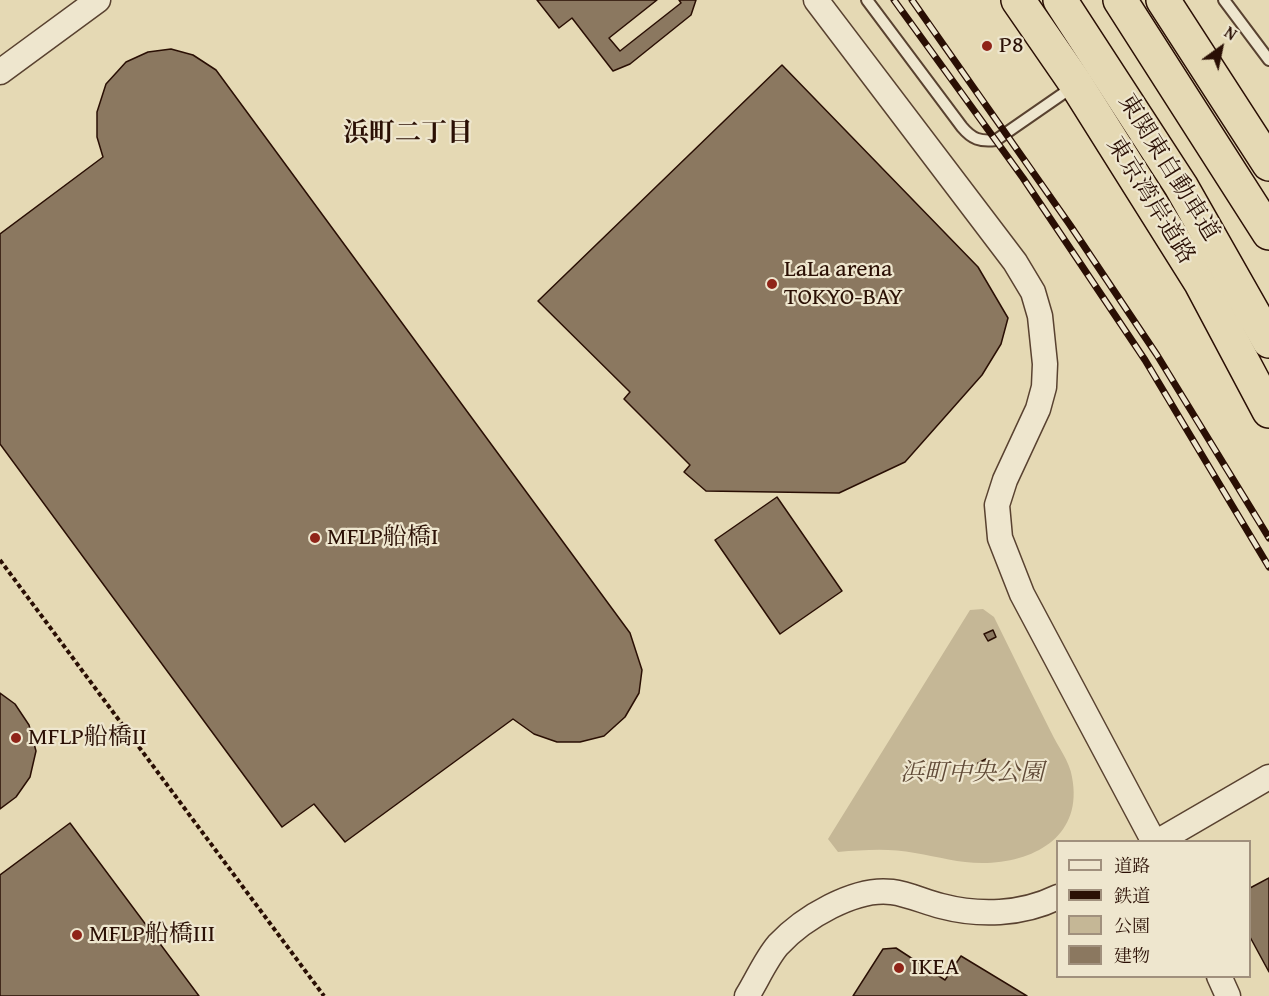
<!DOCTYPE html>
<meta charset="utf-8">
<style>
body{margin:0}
#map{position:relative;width:1269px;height:996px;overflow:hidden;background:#e5d9b4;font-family:"Gentium Book Plus","Noto Serif JP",serif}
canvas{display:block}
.legend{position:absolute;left:1056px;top:840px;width:195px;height:138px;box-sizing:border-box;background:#eee6ce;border:2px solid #a0907d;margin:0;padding:8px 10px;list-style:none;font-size:18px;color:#2a0f04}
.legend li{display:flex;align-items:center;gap:12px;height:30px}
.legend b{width:30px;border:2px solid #a0907d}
.north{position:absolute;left:1191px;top:18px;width:60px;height:60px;-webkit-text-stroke:4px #eee6ce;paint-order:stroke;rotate:33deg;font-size:16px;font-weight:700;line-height:24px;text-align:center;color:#2a0f04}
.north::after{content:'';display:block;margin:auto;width:21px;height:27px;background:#2a0f04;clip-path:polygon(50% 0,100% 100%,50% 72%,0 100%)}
</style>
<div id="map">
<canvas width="1269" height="996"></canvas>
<ul class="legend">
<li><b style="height:8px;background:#eee6ce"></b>道路</li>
<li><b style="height:8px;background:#2a0f04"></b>鉄道</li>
<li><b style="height:16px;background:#c5b796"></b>公園</li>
<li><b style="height:16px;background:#8b7860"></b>建物</li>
</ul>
<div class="north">N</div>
</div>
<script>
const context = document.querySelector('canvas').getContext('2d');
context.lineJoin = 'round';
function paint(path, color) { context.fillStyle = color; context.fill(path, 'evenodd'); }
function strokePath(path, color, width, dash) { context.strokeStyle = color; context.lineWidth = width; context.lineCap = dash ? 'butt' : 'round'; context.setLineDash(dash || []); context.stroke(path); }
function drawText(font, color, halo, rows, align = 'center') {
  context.font = font + ' "Gentium Book Plus","Noto Serif JP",serif'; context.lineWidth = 4.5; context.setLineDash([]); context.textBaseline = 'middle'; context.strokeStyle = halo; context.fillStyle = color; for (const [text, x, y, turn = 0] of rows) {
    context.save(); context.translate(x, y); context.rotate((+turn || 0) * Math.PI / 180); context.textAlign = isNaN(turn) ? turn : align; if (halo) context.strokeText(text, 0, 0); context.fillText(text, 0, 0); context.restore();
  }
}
paint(new Path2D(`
 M983,609L994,617C1013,656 1032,694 1051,732C1057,745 1070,762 1072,777C1083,834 1038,861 987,863C962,864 940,857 915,853C889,848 864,850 838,852L828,839L970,610Z`), '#c5b796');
const building = new Path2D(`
 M537,0H657L609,38L620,51L681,3L679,0H696L691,15L630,64L613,71L572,18L559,28Z
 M171,49L193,55L216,70L630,633L642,670L639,693L625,717L604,736L580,742H557L534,734L513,719L345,842L314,804L282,827L0,444V234L103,157L97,137V112L106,84L126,62L148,52Z
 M782,65L978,267L1008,318L1001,344L982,375L905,462L839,493L706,491L684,472L690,465L624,399L630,392L538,301Z
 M777,497L842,591L780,634L715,540Z
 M993,630L996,637L988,641L984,634Z
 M0,693L15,704L29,725L36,751L30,777L16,797L0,809Z
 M986,759L990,767L982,771L978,763Z
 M70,823L199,996H0V875Z
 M1269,878V972L1250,937V888Z
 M896,948L945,980L961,956L1027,996H853L883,949Z`);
paint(building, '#8b7860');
strokePath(building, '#2a0f04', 1.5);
const service = new Path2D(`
 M867,0L962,127C972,139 980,142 996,140L1074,86
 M1224,0L1269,60`);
const tertiary = new Path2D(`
 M816,0L1015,262L1033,292L1040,316L1045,364L1044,387L1038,409L1005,480L997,505L1000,538L1022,594L1154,842
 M0,72L98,0
 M1157,842L1269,777
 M1219,976L1228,996
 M747,996C757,980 766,959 778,945C803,918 855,887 892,892C908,894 925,902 941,906C979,916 1021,915 1058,897`);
const trunk = new Path2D(`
 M1018,0L1076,84L1201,283L1269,411
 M1163,0L1269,164`);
const motorway = new Path2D(`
 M1060,0L1181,186L1269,341
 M1120,0L1269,233`);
strokePath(service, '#594230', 14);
strokePath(tertiary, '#594230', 27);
strokePath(trunk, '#2a0f04', 36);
strokePath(motorway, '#2a0f04', 36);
strokePath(new Path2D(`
 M0,560L324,996`), '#2a0f04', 4, [4.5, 3]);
strokePath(service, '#eee6ce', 10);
strokePath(tertiary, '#eee6ce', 24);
strokePath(trunk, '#e5d9b4', 33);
strokePath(motorway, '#e5d9b4', 33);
const rail = new Path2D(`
 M894,0L1023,178L1145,360L1269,567
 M912,0L1070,225L1157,355L1269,538`);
strokePath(rail, '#2a0f04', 7);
strokePath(rail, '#eee6ce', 4.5, [14]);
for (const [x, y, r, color] of [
 [987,46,6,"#8f2418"],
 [772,284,6,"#8f2418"],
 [315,538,6,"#8f2418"],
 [16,738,6,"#8f2418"],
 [77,935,6,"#8f2418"],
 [899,968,6,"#8f2418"]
]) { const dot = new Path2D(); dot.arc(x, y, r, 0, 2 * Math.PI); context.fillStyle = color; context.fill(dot); strokePath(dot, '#eee6ce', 2); }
drawText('24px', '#2a0f04', '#eee6ce', [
 ["P8",999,46],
 ["LaLa arena",784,270],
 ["TOKYO-BAY",784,298],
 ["MFLP船橋Ⅰ",327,538],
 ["MFLP船橋Ⅱ",28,738],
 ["MFLP船橋Ⅲ",89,935],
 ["IKEA",911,968]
], 'left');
drawText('24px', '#2a0f04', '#eee6ce', [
 ["東関東自動車道",1168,168,58],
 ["東京湾岸道路",1150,201,58]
]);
drawText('italic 24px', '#604a37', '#eee6ce', [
 ["浜町中央公園",972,774]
]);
drawText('bold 26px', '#2a0f04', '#eee6ce', [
 ["浜町二丁目",408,134]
]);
</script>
